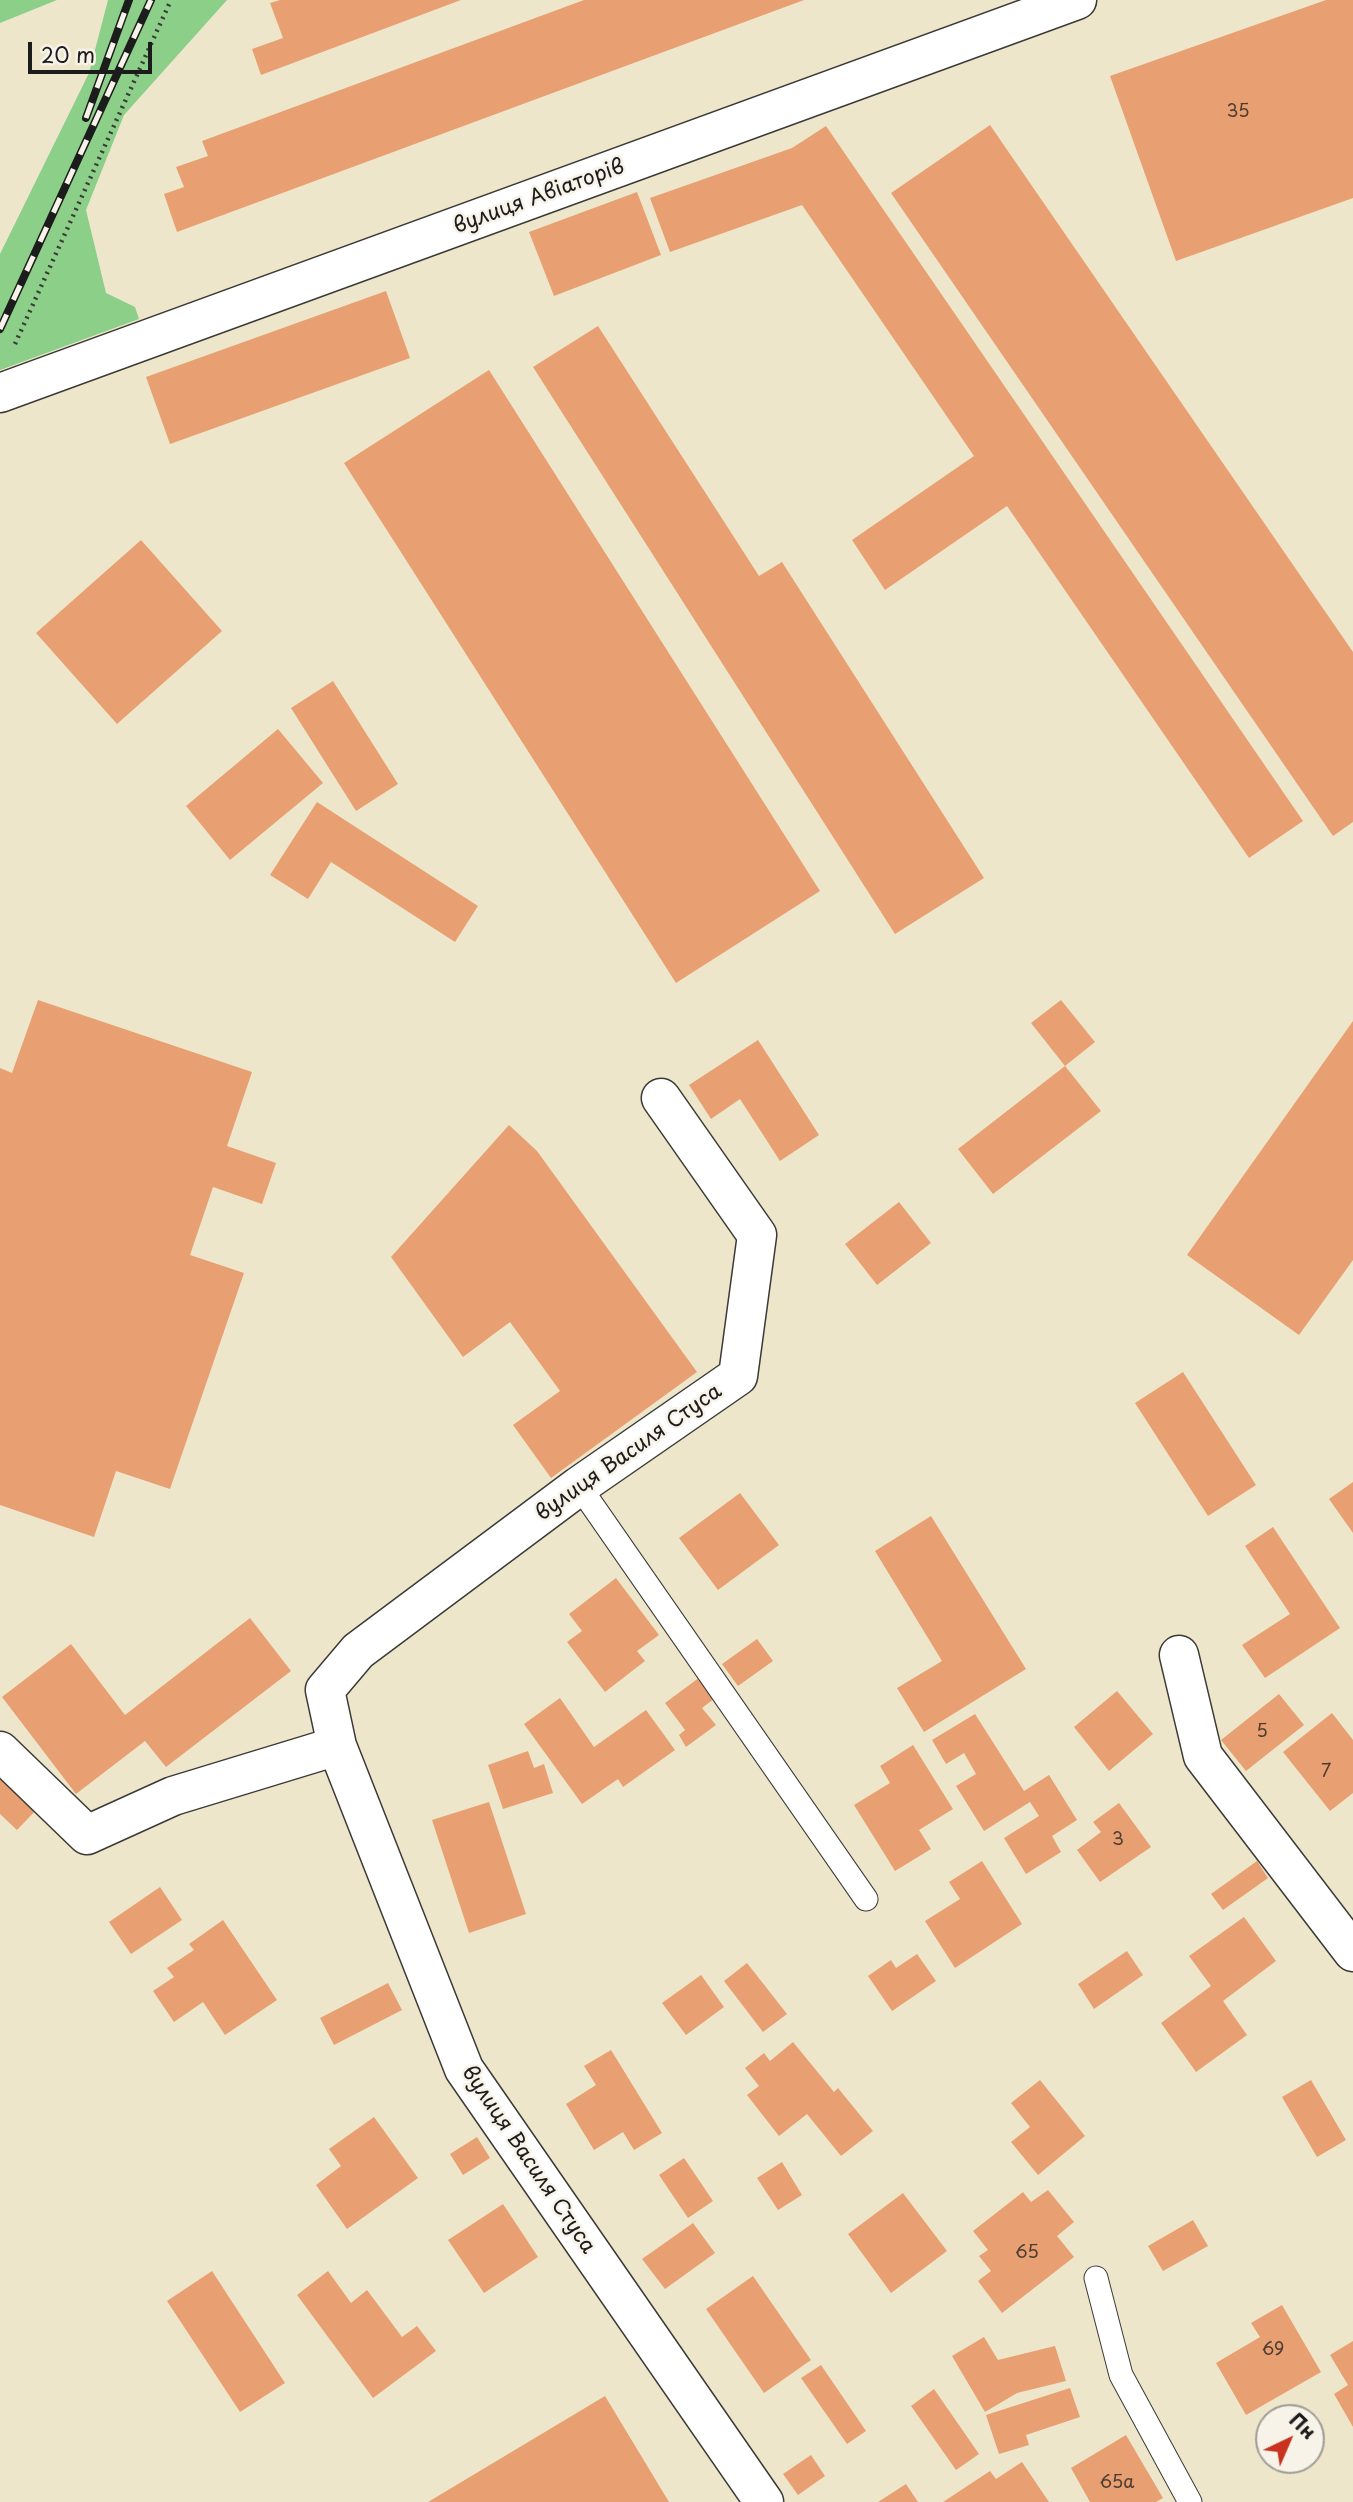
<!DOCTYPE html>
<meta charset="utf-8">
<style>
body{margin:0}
#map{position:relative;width:1353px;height:2502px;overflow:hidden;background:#eee6ca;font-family:"Playpen Sans",sans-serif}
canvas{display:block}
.north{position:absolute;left:1255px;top:2404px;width:70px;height:70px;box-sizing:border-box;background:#f7f3e8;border:2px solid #9f9d96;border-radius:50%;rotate:44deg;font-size:19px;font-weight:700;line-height:28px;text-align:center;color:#1c1c1c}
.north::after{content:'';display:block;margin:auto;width:24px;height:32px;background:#c8321e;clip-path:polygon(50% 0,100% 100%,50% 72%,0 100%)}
.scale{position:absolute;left:28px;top:42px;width:124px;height:32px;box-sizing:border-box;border:4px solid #1c1c1c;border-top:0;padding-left:9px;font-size:21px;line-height:24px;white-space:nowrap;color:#1c1c1c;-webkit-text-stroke:5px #f7f3e8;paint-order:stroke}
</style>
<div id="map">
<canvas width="1353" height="2502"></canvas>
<div class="north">Пн</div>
<div class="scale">20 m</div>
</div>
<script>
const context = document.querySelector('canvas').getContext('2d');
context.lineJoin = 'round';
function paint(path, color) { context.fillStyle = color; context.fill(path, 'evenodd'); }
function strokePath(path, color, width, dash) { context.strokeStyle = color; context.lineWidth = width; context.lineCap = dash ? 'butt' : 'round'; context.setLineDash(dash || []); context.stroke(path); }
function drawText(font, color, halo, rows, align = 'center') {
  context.font = font + ' "Playpen Sans",sans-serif'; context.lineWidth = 5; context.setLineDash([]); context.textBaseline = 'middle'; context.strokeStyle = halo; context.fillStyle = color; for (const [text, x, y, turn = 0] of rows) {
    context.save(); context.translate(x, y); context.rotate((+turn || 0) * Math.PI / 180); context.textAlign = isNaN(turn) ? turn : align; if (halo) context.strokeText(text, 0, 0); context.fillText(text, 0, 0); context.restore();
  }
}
paint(new Path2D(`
 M0,0H57L0,23Z
 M108,0H227L124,115L86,210L106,293L135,307L139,319L0,370V254L89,73Z`), '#8bcf89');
paint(new Path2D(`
 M280,0H461L261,75L252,49L283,38L270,3Z
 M584,0H804L177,232L164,194L184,187L176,167L208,156L202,141Z
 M1326,0H1353V198L1176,261L1110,76Z
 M990,125L1353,652V822L1333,836L891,193Z
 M826,126L1303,821L1249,858L1007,506L885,590L852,540L974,456L802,205L670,252L650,198L792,148Z
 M637,192L661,255L554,296L529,232Z
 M386,291L410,358L170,444L146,377Z
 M598,326L759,576L782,562L984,878L895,934L533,367Z
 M489,370L820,891L676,983L344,463Z
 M141,540L222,631L117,724L36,633Z
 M333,681L398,784L356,811L291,708Z
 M278,729L323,783L230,860L186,806Z
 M317,802L478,906L455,942L331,862L308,899L270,875Z
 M38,1000L252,1072L227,1146L276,1163L262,1204L213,1187L190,1255L244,1273L170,1489L116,1471L94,1537L0,1505V1068L12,1073Z
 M1061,1000L1095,1042L1065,1066L1031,1023Z
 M1353,1021V1260L1299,1335L1187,1255Z
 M758,1040L819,1135L780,1161L740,1099L711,1119L689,1085Z
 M1065,1066L1101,1111L993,1194L958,1149Z
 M509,1125L537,1151L697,1372L551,1478L513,1425L560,1391L510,1322L463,1357L391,1257Z
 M899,1202L931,1243L877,1285L845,1244Z
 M1183,1372L1256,1485L1208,1516L1135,1403Z
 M1353,1482V1533L1329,1499Z
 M740,1493L779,1545L718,1590L679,1538Z
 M931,1516L1026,1669L924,1732L897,1688L942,1661L875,1551Z
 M1273,1527L1340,1628L1265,1678L1242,1645L1290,1614L1245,1546Z
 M616,1578L659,1635L637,1651L645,1661L605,1692L567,1642L582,1631L569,1614Z
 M250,1618L291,1671L166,1767L145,1741L76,1794L2,1697L71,1644L125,1715Z
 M757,1639L773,1661L738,1686L722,1664Z
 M700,1677L715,1698L702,1708L716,1725L686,1747L679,1735L685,1730L665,1703Z
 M1117,1691L1153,1734L1109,1771L1074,1727Z
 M1279,1694L1304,1725L1246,1771L1221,1740Z
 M560,1698L594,1747L646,1710L675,1750L623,1787L618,1779L582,1804L524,1724Z
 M1332,1713L1353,1740V1793L1330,1811L1283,1752Z
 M975,1714L1024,1791L1049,1775L1077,1820L1052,1836L1061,1852L1026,1874L1004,1838L1039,1816L1030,1802L984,1831L956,1786L976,1774L964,1753L946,1764L932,1740Z
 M913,1745L953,1809L919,1830L931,1849L895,1871L854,1805L890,1783L880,1766Z
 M528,1751L534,1768L544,1764L553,1793L503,1809L488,1765Z
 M0,1770L39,1807L17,1830L0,1814Z
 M489,1802L526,1914L469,1933L432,1820Z
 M1119,1803L1151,1847L1100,1882L1077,1850L1101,1832L1093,1822Z
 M982,1861L1022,1924L955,1968L925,1921L960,1899L949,1882Z
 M1257,1861L1268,1878L1223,1910L1211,1894Z
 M160,1887L182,1920L131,1954L109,1922Z
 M1244,1917L1276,1961L1223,2001L1247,2035L1196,2072L1161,2023L1211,1986L1189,1956Z
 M223,1920L277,2000L225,2035L203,2002L174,2022L153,1991L174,1977L167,1968L194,1950L189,1944Z
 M1127,1951L1143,1975L1094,2009L1078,1984Z
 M917,1954L936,1981L892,2011L868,1976L891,1960L896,1968Z
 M747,1963L787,2014L763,2032L724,1981Z
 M701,1975L724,2007L686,2035L662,2003Z
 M388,1983L402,2010L334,2045L320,2018Z
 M793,2042L834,2092L838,2088L873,2131L841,2156L807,2114L779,2136L747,2095L759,2086L745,2068L764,2053L770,2061Z
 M611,2050L662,2133L634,2150L623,2132L594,2150L566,2104L596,2085L584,2066Z
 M1040,2080L1085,2136L1038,2175L1011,2142L1030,2127L1011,2103Z
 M1311,2080L1346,2140L1317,2157L1282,2097Z
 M374,2117L418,2178L347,2229L316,2185L341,2166L329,2149Z
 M477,2137L490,2158L463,2175L450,2154Z
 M684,2158L713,2201L688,2218L659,2175Z
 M782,2162L802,2195L778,2210L757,2178Z
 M1048,2190L1074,2222L1057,2236L1074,2257L1002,2313L978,2281L991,2271L979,2256L988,2250L973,2231L1023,2192L1031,2202Z
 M903,2193L947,2251L891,2293L848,2234Z
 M503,2204L538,2257L484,2293L448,2240Z
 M1193,2220L1208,2246L1163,2271L1148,2246Z
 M693,2223L715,2253L665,2289L642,2259Z
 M212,2271L285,2383L240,2412L167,2301Z
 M328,2271L351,2303L367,2290L402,2337L417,2326L436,2351L373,2398L297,2295Z
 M753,2276L811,2360L764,2393L706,2309Z
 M1282,2305L1321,2372L1246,2415L1216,2363L1260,2337L1251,2323Z
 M984,2337L998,2360L1055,2346L1066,2381L1017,2393L985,2412L952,2356Z
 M1353,2341V2427L1334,2394L1348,2385L1330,2355Z
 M821,2365L866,2431L847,2444L801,2378Z
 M1070,2388L1080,2417L1026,2435L1029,2445L999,2454L986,2415Z
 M934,2389L979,2454L956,2470L911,2406Z
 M605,2396L669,2502H428Z
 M1126,2435L1163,2498L1156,2502H1090L1071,2468Z
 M811,2455L825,2476L798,2495L783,2474Z
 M1022,2462L1049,2502H943L990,2471L996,2479Z
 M906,2484L918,2502H878Z`), '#e8a072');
const service = new Path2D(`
 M579,1486L866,1899
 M1096,2278L1121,2375L1190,2502`);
const minor = new Path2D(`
 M0,393L1077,0
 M1179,1655L1203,1756L1353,1952
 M337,1746L325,1690L358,1651L579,1486L738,1376L757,1235L661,1098
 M0,1751L87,1835L173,1796L337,1746L464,2069L764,2502`);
strokePath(service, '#3c3a36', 25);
strokePath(minor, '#3c3a36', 41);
strokePath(new Path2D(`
 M15,344L171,0`), '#3c3a36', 4.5, [2, 5]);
strokePath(service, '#fff', 23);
strokePath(minor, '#fff', 38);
const rail = new Path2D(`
 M86,118L129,0
 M0,329L151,0`);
strokePath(rail, '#1c1c1c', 8);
strokePath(rail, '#f7f3e8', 5, [16]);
drawText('18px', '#4f3d32', null, [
 ["35",1238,112],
 ["5",1262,1732],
 ["7",1326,1772],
 ["3",1118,1840],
 ["65",1027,2253],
 ["69",1273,2350],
 ["65а",1117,2483]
]);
drawText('21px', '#1c1c1c', '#f7f3e8', [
 ["вулиця Авіаторів",539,197,-20],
 ["вулиця Василя Стуса",629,1453,-35],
 ["вулиця Василя Стуса",528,2160,56]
]);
</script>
